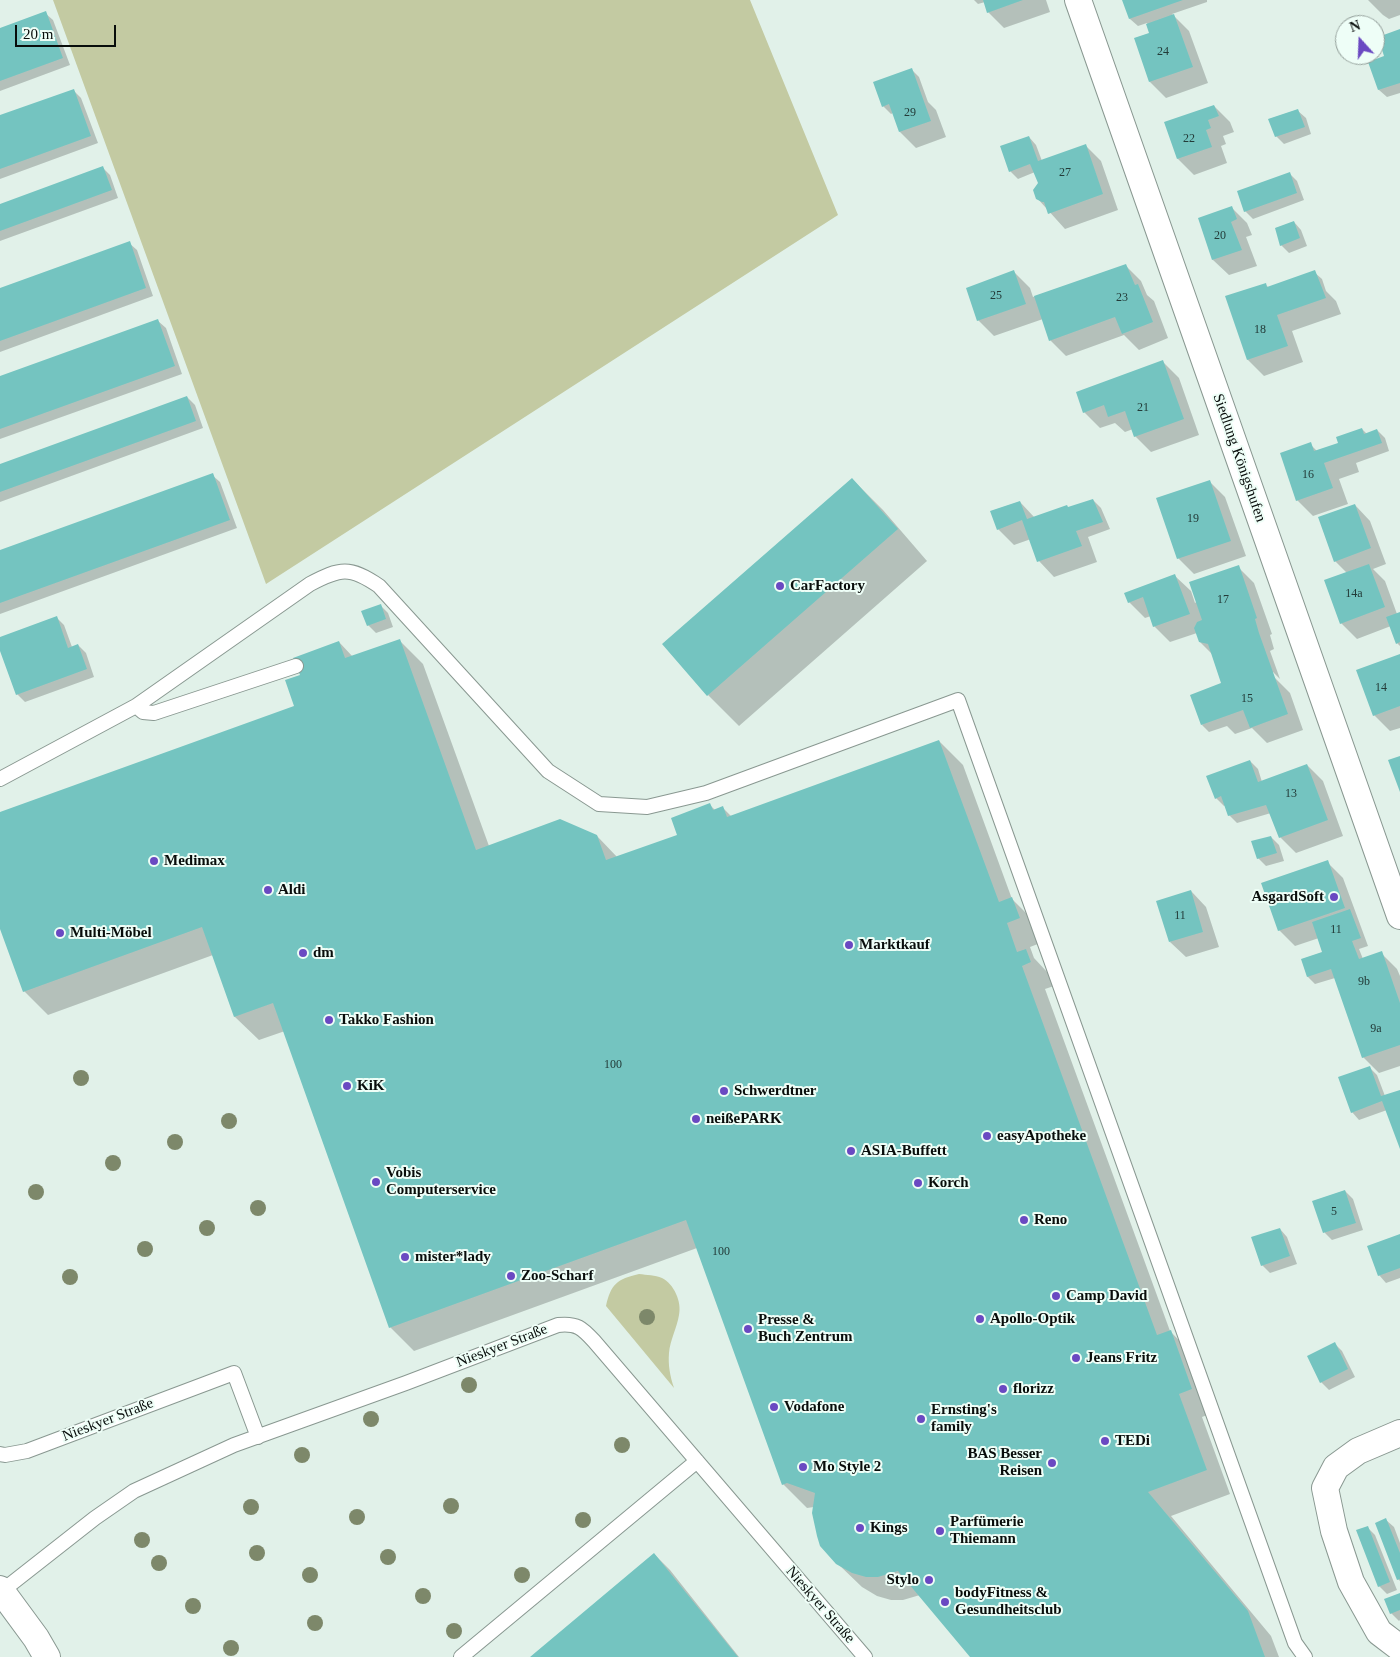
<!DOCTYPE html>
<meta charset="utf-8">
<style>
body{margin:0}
#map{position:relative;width:1400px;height:1657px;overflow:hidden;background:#e1f1e9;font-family:Georgia,serif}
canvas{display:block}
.north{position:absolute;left:1335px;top:15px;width:50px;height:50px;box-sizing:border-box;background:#eefef7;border:1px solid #929e99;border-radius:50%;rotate:340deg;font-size:14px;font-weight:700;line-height:20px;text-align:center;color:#080d0b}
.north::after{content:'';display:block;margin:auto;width:18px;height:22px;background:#6a49c2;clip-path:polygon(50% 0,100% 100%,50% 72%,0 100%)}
.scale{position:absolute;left:15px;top:25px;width:101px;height:22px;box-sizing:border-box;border:2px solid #080d0b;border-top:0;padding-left:6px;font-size:15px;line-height:18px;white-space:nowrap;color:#080d0b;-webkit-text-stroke:4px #eefef7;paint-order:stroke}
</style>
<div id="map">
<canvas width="1400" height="1657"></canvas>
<div class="north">N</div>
<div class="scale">20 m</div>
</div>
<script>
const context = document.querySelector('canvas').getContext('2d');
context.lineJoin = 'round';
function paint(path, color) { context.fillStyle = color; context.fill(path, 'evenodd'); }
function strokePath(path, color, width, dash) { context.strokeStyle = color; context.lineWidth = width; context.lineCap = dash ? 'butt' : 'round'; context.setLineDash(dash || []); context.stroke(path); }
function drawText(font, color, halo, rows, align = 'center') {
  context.font = font + ' Georgia,serif'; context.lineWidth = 4; context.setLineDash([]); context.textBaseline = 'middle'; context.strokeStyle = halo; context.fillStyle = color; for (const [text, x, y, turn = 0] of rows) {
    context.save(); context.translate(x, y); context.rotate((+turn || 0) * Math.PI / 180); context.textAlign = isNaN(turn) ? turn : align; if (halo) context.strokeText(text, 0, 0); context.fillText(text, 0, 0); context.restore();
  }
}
paint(new Path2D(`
 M53,0H750L838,215L266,584Z
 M639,1274C647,1275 655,1275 662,1278C674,1284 682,1302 679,1315C677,1328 670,1340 669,1353C668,1365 670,1376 674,1388L606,1306C611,1284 617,1279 639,1274Z`), '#c3caa2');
paint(new Path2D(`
 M974,0H1046L1050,12L1004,28L988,12L985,2L978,4Z
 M1123,0H1207V2L1172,14L1189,31L1208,83L1166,98L1150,82L1136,39L1151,33L1147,23L1138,26L1130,19Z
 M1368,0H1400V15L1389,19L1383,15Z
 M45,13L53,20L70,65L0,91V29Z
 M1400,30V93L1387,97L1379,90L1370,62L1384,57Z
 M911,69L919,77L928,102L936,110L946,137L916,148L900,132L893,113L891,114L883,106Z
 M73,90L81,98L98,143L0,179V117Z
 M1214,106L1230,122L1234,132L1223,136L1226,144L1221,146L1227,163L1194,175L1178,159L1165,123Z
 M1298,111L1306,118L1311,134L1284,144L1276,136Z
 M1029,137L1036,145L1042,161L1085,145L1101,161L1118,210L1065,229L1037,198L1039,183L1035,172L1018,179L1010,171Z
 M103,168L110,175L118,198L0,241V205Z
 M1289,173L1297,181L1304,200L1253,219L1245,211Z
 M1231,207L1247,223L1252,235L1246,237L1257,266L1229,275L1213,260Z
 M1294,222L1301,230L1307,246L1289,253L1281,245L1276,228Z
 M129,243L137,250L153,296L0,352V290Z
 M1125,265L1141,281L1147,295L1154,301L1168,338L1139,350L1124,335L1066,356L1050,340L1043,319L994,336L978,320L1014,272L1030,288L1033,297Z
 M1314,272L1322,279L1326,291L1336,301L1341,314L1292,331L1303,362L1264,376L1248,360L1227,297L1265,284L1269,288Z
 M158,321L166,328L182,374L0,439V378Z
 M1163,362L1179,378L1199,435L1151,452L1135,436L1133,429L1125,432L1115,423L1100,428L1084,412Z
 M187,397L195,405L203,428L0,502V466Z
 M1362,429L1367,434L1377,430L1385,438L1389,451L1356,463L1359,472L1339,479L1348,504L1313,516L1297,500L1310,444L1317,451L1340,443Z
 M212,475L220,482L237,528L0,614V552Z
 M852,479L883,510L927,561L739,726L708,695Z
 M1209,481L1225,497L1246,556L1194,574L1178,558Z
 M1093,500L1101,508L1110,529L1088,537L1097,562L1054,577L1039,561L1031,539L1014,545L998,529L1020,502L1035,518Z
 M1355,505L1370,521L1386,564L1373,569L1385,581L1397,614L1400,613V646L1397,643L1391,626L1357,639L1341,623L1347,573L1335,561Z
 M1238,567L1254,583L1272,634L1270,635L1274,649L1270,651L1280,679L1273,672V676L1290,693L1303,730L1267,743L1252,728L1235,734L1227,726L1209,732L1202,725L1223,684L1213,655L1200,642L1197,633L1170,642L1154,626L1151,616L1145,618L1129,602L1175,576L1191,591L1195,603Z
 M380,605L388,613L393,627L376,633L368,625Z
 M57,618L64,625L72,647L78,645L86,653L94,677L25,702L17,694L0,648V638Z
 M399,640L423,664L489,846L597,836L618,858L679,835L710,805L716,811L723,808L732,817L939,741L963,765L1012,899L1035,922L1043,942L1030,947L1034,958L1049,974L1054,986L1045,989L1170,1331L1194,1356L1215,1412L1202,1417L1230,1494L1171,1516L1271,1636L1279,1657H971L920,1595L903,1600H891L877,1596L862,1587L837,1563L814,1507L807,1508L783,1484L697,1248L414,1351L390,1327L285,1031L259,1040L235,1017L213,955L48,1015L24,991L0,925V813L296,707L301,675L339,642L353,657Z
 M1400,655V728L1390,731L1374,715Z
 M1250,761L1258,769L1262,782L1307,765L1323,781L1343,836L1296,853L1280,837L1271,813L1237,823L1229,815L1226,805L1224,806L1216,798L1208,777Z
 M1271,837L1279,845L1284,861L1266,866L1258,858Z
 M1327,862L1343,878L1368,946L1359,949L1363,959L1381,953L1397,969L1400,976V1066L1379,1073L1363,1057L1335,978L1315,984L1308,977L1302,960L1324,953L1319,938L1295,946L1279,930Z
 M1191,891L1206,907L1219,947L1186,957L1170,942Z
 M1370,1068L1377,1075L1385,1096L1400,1091V1146L1387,1110L1359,1120L1352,1112Z
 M1345,1191L1353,1199L1363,1230L1332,1240L1325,1233L1314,1202Z
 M1280,1229L1287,1237L1297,1264L1270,1273L1262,1265Z
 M1400,1236V1278L1386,1283L1379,1275Z
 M1334,1343L1342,1351L1355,1377L1329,1390L1321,1382Z
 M1386,1520L1394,1527L1400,1543V1581L1398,1579Z
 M1367,1527L1375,1535L1397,1590L1387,1594L1379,1586L1357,1531Z
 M654,1554L670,1570L739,1657H532Z
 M1400,1594V1620L1399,1621L1391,1613Z`), '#0003');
paint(new Path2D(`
 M983,0H1023L987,13Z
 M1122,0H1183L1129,19Z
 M46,11L63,58L0,81V28Z
 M1174,14L1193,67L1149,82L1134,38L1149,33L1146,24Z
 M1400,29V83L1378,90L1368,62L1384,56L1378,37Z
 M912,68L931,121L899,132L889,104L882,107L873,82Z
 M74,89L91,136L0,169V115Z
 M1214,105L1219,116L1208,120L1211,128L1206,130L1212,147L1177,159L1164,122Z
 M1298,109L1305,127L1275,137L1268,119Z
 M1029,136L1038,161L1086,144L1103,194L1048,214L1044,202H1042L1036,199L1033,190L1038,183L1030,164L1009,172L1000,146Z
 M103,166L112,190L0,231V204Z
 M1290,172L1297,193L1244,212L1237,191Z
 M1232,206L1237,219L1231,222L1242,250L1212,260L1198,218Z
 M1294,221L1300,238L1280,246L1275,228Z
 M130,241L146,288L0,341V288Z
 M1126,264L1135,285L1138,284L1153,322L1122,334L1115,317L1049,341L1034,296Z
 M1014,270L1026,304L977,321L966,288Z
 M1315,270L1326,298L1277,315L1288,346L1247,360L1225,296L1266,283L1267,287Z
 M158,319L175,366L0,429V376Z
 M1163,360L1184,419L1134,437L1125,411L1108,417L1104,405L1083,413L1076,392Z
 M187,396L196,421L0,492V464Z
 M1362,428L1364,434L1377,429L1382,443L1324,463L1333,488L1296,501L1280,453L1311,442L1314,451L1338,443L1336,437Z
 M213,473L230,520L0,603V550Z
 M852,478L898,529L707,696L662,644Z
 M1210,480L1231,541L1177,559L1156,498Z
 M1093,499L1103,522L1076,531L1082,546L1037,562L1022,520L997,530L990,511L1020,501L1027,519L1067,505L1068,507Z
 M1355,504L1371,548L1334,562L1318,517Z
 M1369,564L1385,607L1340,624L1324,580Z
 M1239,565L1257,618L1255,619L1259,633L1288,714L1250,728L1243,710L1201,725L1190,695L1221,683L1208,644L1199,642L1194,628L1197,622L1202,620L1189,582Z
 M1175,574L1190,614L1153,627L1143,597L1128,603L1124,593Z
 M381,604L386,619L367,626L361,611Z
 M1400,612V642L1396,644L1386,617Z
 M57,616L68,648L78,644L87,669L16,695L0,651V637Z
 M400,639L476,850L560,819L597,835L606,860L677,835L671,818L710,803L713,810L723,806L727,817L939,740L999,902L1012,897L1020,918L1007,923L1017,952L1026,949L1031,962L1022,966L1157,1335L1171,1330L1192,1389L1179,1394L1207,1470L1148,1492L1248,1611L1265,1657H970L898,1571L878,1577H866L852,1573L836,1564L820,1546L817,1536L812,1513L815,1493L787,1483L782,1485L686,1220L389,1328L273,1003L234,1017L202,927L23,992L0,929V812L294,706L285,680L300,675L293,658L339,641L345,658Z
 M1400,654V706L1373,716L1356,670Z
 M1400,756V792L1388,760Z
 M1250,760L1258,782L1307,764L1328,820L1279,838L1266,805L1228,816L1221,796L1215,799L1206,776Z
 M1271,836L1277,853L1257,859L1251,841Z
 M1328,860L1345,908L1278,931L1261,883Z
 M1191,890L1203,932L1169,942L1156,901Z
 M1350,909L1361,938L1352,941L1359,959L1382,951L1400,1003V1045L1362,1058L1331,969L1307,977L1301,959L1322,952L1312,922Z
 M1370,1066L1381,1096L1400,1090V1149L1382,1101L1351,1113L1338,1077Z
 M1345,1190L1356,1223L1323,1233L1312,1201Z
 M1280,1228L1290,1256L1261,1266L1251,1237Z
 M1400,1234V1268L1378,1276L1367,1246Z
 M1335,1342L1348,1369L1320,1383L1307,1356Z
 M1386,1518L1400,1553V1579L1397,1580L1375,1523Z
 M1368,1526L1390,1582L1378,1587L1356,1530Z
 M654,1553L738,1657H530Z
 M1400,1593V1610L1390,1614L1384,1599Z`), '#74c4c0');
const lane = new Path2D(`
 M136,706L143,712L154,713L296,666
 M0,779L136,706L310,584C340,568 350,566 379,586L548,771L599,804L647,807L706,793L958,700L1295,1643L1305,1657
 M0,1454L5,1455L27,1451L234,1373L258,1437
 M2,1591L95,1518L134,1491L234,1445L406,1383L558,1325C577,1323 582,1328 594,1341L865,1657
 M461,1657L697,1461`);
const street = new Path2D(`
 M1078,0L1400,916
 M1400,1433L1358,1451L1336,1467L1325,1488L1334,1531L1351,1582L1379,1632L1400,1648
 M0,1589L36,1638L47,1657`);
strokePath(lane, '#899891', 16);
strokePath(street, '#899891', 28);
strokePath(lane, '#fff', 14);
strokePath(street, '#fff', 26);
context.fillStyle = '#7d886a';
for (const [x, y] of [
 [81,1078],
 [229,1121],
 [175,1142],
 [113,1163],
 [36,1192],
 [258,1208],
 [207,1228],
 [145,1249],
 [70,1277],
 [647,1317],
 [469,1385],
 [371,1419],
 [622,1445],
 [302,1455],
 [451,1506],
 [251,1507],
 [357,1517],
 [583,1520],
 [142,1540],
 [257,1553],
 [388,1557],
 [159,1563],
 [310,1575],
 [522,1575],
 [423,1596],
 [193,1606],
 [315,1623],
 [454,1631],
 [231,1648]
]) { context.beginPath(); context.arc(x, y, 8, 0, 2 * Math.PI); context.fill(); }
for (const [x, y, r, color] of [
 [780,586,5,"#6a49c2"],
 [154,861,5,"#6a49c2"],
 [268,890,5,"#6a49c2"],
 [1334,897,5,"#6a49c2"],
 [60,933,5,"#6a49c2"],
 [849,945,5,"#6a49c2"],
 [303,953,5,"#6a49c2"],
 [329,1020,5,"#6a49c2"],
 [347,1086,5,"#6a49c2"],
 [724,1091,5,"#6a49c2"],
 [696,1119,5,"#6a49c2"],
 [987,1136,5,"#6a49c2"],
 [851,1151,5,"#6a49c2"],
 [376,1182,5,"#6a49c2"],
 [918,1183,5,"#6a49c2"],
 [1024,1220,5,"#6a49c2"],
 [405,1257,5,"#6a49c2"],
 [511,1276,5,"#6a49c2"],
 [1056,1296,5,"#6a49c2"],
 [980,1319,5,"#6a49c2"],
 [748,1329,5,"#6a49c2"],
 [1076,1358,5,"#6a49c2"],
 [1003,1389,5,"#6a49c2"],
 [774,1407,5,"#6a49c2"],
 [921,1419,5,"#6a49c2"],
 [1105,1441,5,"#6a49c2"],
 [1052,1463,5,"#6a49c2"],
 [803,1467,5,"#6a49c2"],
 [860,1528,5,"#6a49c2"],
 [940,1531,5,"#6a49c2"],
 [929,1580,5,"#6a49c2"],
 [945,1602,5,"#6a49c2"]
]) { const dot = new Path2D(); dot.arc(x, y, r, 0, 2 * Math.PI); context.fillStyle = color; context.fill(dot); strokePath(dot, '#eefef7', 2); }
drawText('12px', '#233b38', null, [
 ["24",1163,52],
 ["29",910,113],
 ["22",1189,139],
 ["27",1065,173],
 ["20",1220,236],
 ["25",996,296],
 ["23",1122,298],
 ["18",1260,330],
 ["21",1143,408],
 ["16",1308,475],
 ["19",1193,519],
 ["14a",1354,594],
 ["17",1223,600],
 ["14",1381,688],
 ["15",1247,699],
 ["13",1291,794],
 ["11",1180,916],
 ["11",1336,930],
 ["9b",1364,982],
 ["9a",1376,1029],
 ["100",613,1065],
 ["5",1334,1212],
 ["100",721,1252]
]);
drawText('15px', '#080d0b', '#eefef7', [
 ["Siedlung Königshufen",1239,458,71],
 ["Nieskyer Straße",502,1346,-21],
 ["Nieskyer Straße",108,1420,-21],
 ["Nieskyer Straße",820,1605,49]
]);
drawText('bold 15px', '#080d0b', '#eefef7', [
 ["CarFactory",790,586],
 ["Medimax",164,861],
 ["Aldi",278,890],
 ["AsgardSoft",1324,897,"right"],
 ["Multi-Möbel",70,933],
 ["Marktkauf",859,945],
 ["dm",313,953],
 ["Takko Fashion",339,1020],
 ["KiK",357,1086],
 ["Schwerdtner",734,1091],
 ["neißePARK",706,1119],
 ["easyApotheke",997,1136],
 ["ASIA-Buffett",861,1151],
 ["Vobis",386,1173],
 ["Computerservice",386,1190],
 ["Korch",928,1183],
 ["Reno",1034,1220],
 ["mister*lady",415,1257],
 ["Zoo-Scharf",521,1276],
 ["Camp David",1066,1296],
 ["Apollo-Optik",990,1319],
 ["Presse &",758,1320],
 ["Buch Zentrum",758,1337],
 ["Jeans Fritz",1086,1358],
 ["florizz",1013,1389],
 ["Vodafone",784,1407],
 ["Ernsting's",931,1410],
 ["family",931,1427],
 ["TEDi",1115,1441],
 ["BAS Besser",1042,1454,"right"],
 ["Reisen",1042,1471,"right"],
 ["Mo Style 2",813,1467],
 ["Parfümerie",950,1522],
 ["Thiemann",950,1539],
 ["Kings",870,1528],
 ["Stylo",919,1580,"right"],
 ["bodyFitness &",955,1593],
 ["Gesundheitsclub",955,1610]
], 'left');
</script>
